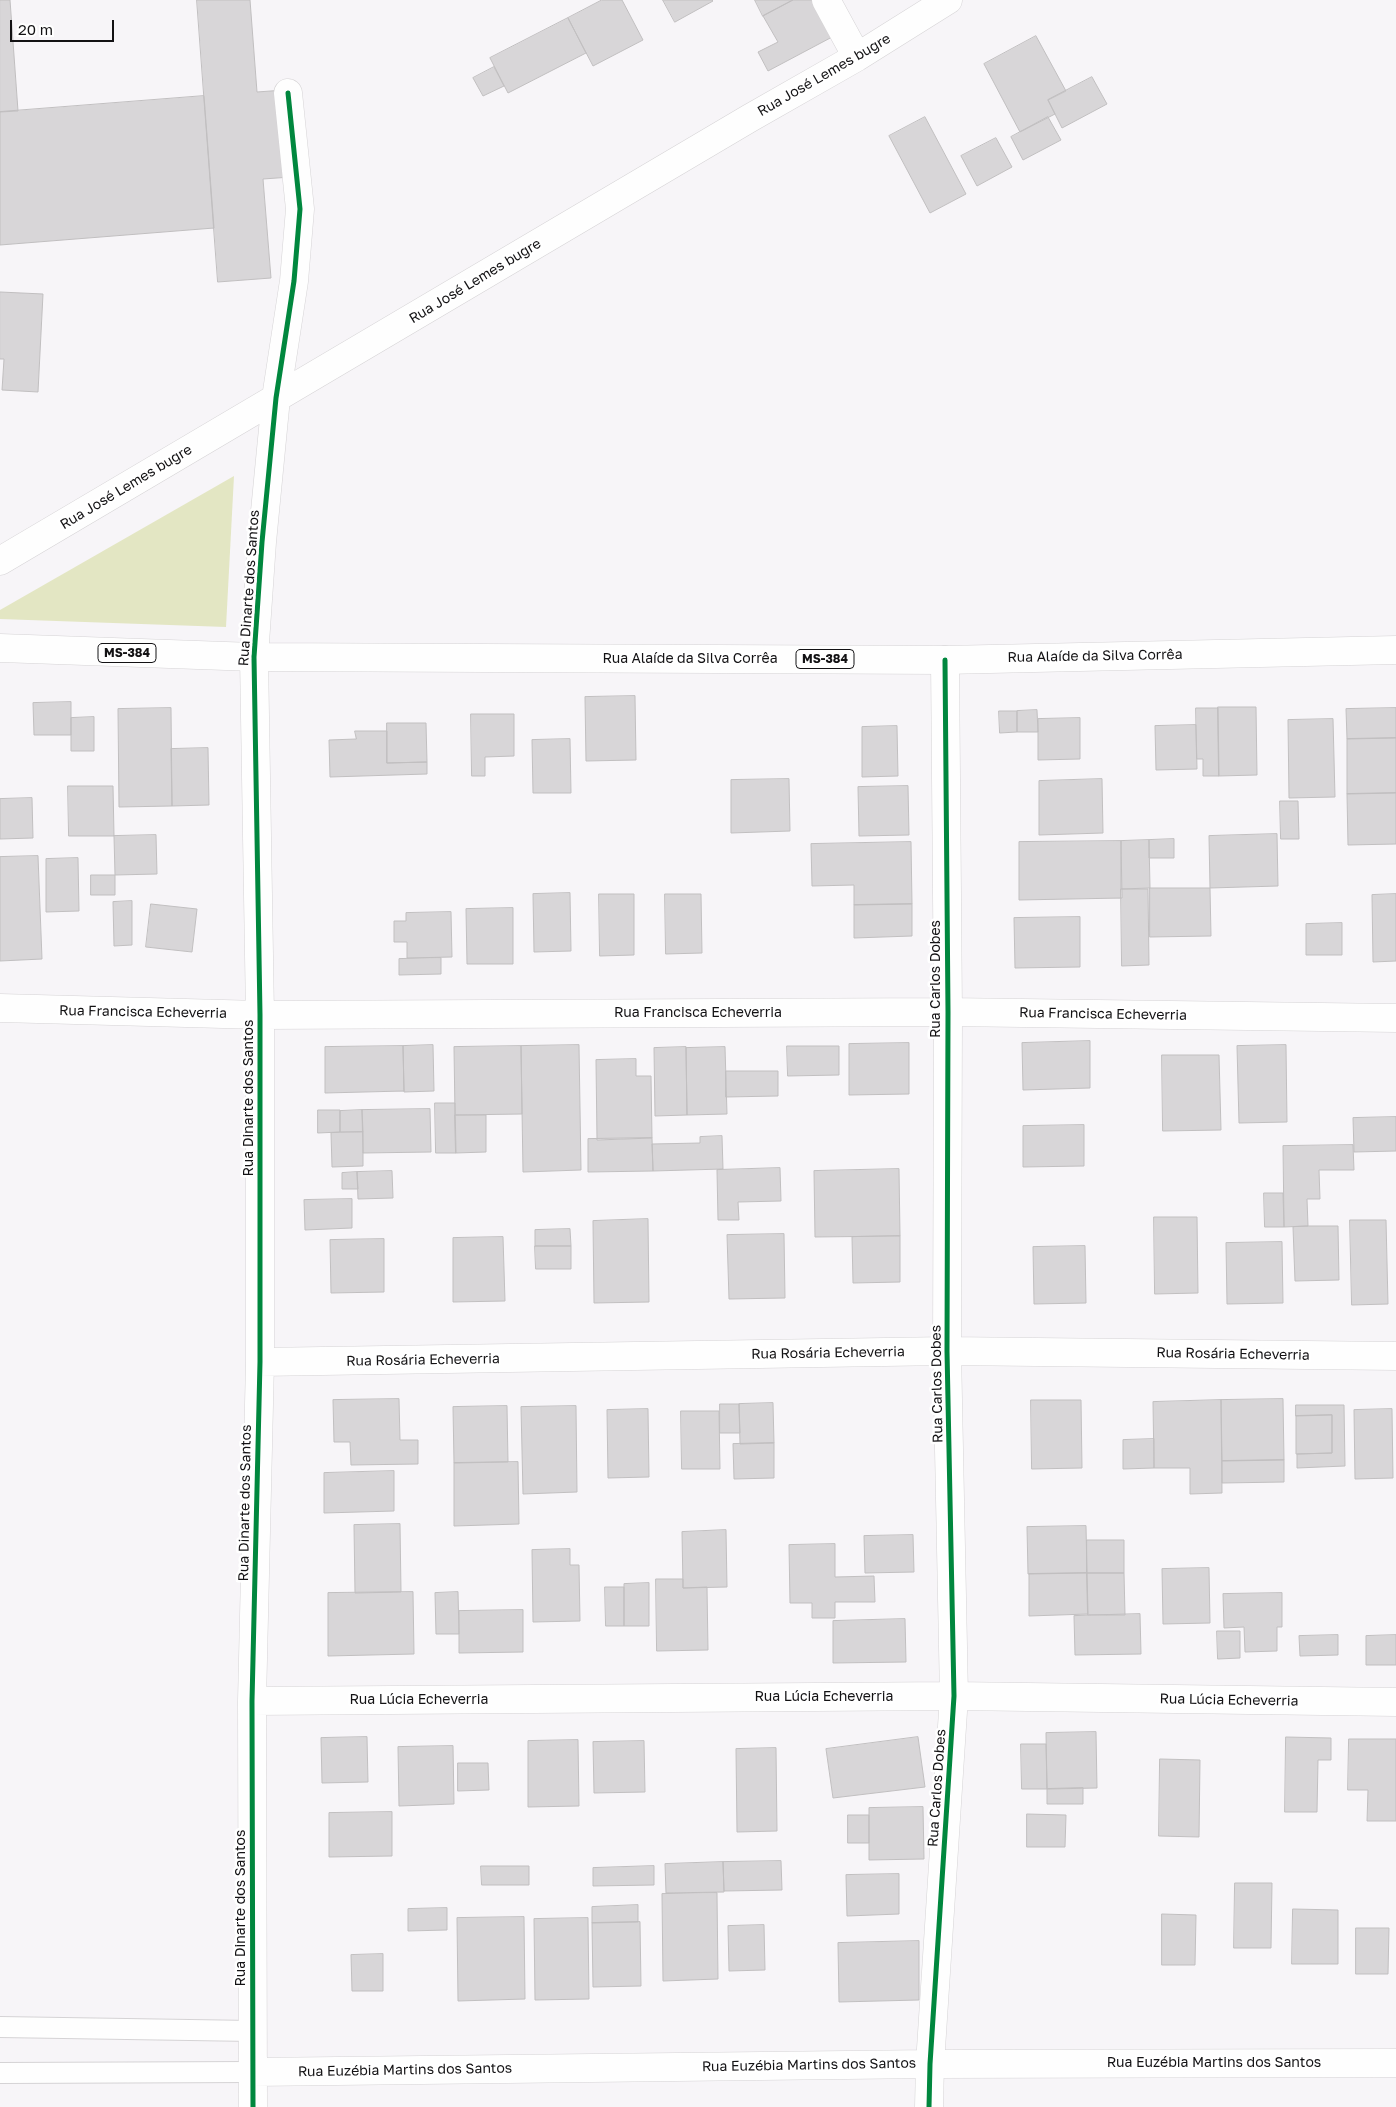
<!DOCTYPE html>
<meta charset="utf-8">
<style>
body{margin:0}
#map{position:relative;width:1396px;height:2107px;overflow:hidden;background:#f7f5f8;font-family:"Golos Text",sans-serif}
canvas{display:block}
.scale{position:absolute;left:10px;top:20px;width:104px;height:22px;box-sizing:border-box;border:2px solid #131214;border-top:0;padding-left:6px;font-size:15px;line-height:18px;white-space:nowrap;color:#131214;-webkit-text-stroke:4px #fff;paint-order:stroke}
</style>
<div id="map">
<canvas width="1396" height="2107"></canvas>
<div class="scale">20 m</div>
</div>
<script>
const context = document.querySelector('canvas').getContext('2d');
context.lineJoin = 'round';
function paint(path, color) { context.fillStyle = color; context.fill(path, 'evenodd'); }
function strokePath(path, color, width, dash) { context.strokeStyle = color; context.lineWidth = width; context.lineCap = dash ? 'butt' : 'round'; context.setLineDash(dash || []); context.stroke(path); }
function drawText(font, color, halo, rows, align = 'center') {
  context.font = font + ' "Golos Text",sans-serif'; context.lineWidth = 5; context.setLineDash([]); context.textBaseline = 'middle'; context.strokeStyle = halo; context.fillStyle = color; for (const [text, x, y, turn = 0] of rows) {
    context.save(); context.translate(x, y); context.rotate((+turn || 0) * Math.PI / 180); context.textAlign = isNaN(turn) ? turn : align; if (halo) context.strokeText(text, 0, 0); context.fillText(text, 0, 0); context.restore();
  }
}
paint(new Path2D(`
 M234,476L226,627L0,619V610Z`), '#e3e6c3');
const building = new Path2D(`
 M0,0H10L18,111L0,112Z
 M197,0H250L257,92L284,90L291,177L263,179L271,278L218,282Z
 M602,0H622L643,40L593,66L568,18Z
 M663,0H712L713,1L675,22Z
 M755,0H793L763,16Z
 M793,0H815L834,36L768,71L758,52L778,42L763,16Z
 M568,18L586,53L508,93L490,58Z
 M1036,36L1066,91L1048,100L1055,114L1020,132L984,64Z
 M494,67L504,86L483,96L473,78Z
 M1092,77L1107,104L1062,128L1048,100Z
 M204,96L214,228L0,245V112Z
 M925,117L966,194L930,213L889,136Z
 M1048,117L1061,140L1023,160L1011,137Z
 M996,138L1012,167L977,186L961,156Z
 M0,292L43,294L38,392L2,390L4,359H0Z
 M635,696L636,760L586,761L585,697Z
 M71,702V735H34L33,703Z
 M1218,707H1256L1257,775L1219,776Z
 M171,708L172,806L119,807L118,709Z
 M1196,708H1218L1219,776H1203V759H1197Z
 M1396,708V738L1347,739L1346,709Z
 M1037,710L1038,732H1017V711Z
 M999,711H1017V732L1000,733Z
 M471,714H514V756L485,757V776H472Z
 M94,717V751H71V718Z
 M1080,718V759L1038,760V719Z
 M1333,719L1335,797L1289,798L1288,720Z
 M387,723H426L427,762L387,763Z
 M1196,725L1197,769L1156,770L1155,726Z
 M897,726L898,776L862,777V727Z
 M355,731H387V763L427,762V774L330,777L329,740L356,739Z
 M1396,738V793L1347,794V739Z
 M570,739L571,793H533L532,740Z
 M208,748L209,805L172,806L171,749Z
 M789,779L790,831L731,833V780Z
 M1102,779L1103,833L1039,835V781Z
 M68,786H113L114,836H69Z
 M908,786L909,835L859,836L858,787Z
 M1396,793V844L1348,845L1347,794Z
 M32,798L33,838L0,839V799Z
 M1280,801H1298L1299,839H1281Z
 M1277,834L1278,886L1210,888L1209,836Z
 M156,835L157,874L115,875L114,836Z
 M1174,839V858H1149V840Z
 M1149,840L1150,888L1121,889V841Z
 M1121,841L1122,898L1019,900V842Z
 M911,842L912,904L854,905V885L812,886L811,844Z
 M38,856L42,959L0,961V857Z
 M78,858L79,911L46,912V859Z
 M91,875H115V895H91Z
 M1150,888H1210L1211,936L1150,937Z
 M1121,889H1148L1149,965L1122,966Z
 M570,893L571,951L534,952L533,894Z
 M599,894H634V955L600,956Z
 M665,894H701L702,953L666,954Z
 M1396,894V961L1373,962L1372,895Z
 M132,901V945L114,946L113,902Z
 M151,904L197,909L192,952L146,947Z
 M912,904V936L854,938V905Z
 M513,908V964H467L466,909Z
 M451,912L452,957L407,958V942H394V921H406V913Z
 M1080,917V967L1015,968L1014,918Z
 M1342,923V955H1306V924Z
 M441,958V974L399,975V959Z
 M1090,1041V1088L1023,1090L1022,1043Z
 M909,1043V1094L849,1095V1044Z
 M433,1045L434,1091L404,1092L403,1046Z
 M579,1045L581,1170L523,1172L521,1046Z
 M1286,1045L1287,1122L1239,1123L1237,1046Z
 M403,1046L404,1091L325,1093V1047Z
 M521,1046L522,1114L455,1115L454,1047Z
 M787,1046H839V1075L788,1076Z
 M686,1047L687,1115L655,1116L654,1048Z
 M725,1047L727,1114L687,1115L686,1048Z
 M1162,1055H1219L1221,1130L1163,1131Z
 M636,1059V1076H651L652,1138L597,1140L596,1060Z
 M726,1071H778V1096L726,1097Z
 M435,1103H455L456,1153H436Z
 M430,1109L431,1152L363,1153L362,1110Z
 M318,1110H340V1132L318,1133Z
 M362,1110L363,1132H340V1111Z
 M455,1115H486V1152L456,1153Z
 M1396,1117V1151L1354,1152L1353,1118Z
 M1084,1125V1166L1023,1167V1126Z
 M363,1132V1166L332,1167L331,1133Z
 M722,1136L723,1169L653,1171L652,1144L700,1143V1137Z
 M652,1138L653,1171L588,1172V1139Z
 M1353,1145L1354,1170H1319L1320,1199H1307L1308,1226L1284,1227L1283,1146Z
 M780,1168L781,1201L738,1202L739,1220H718L717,1170Z
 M899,1169L900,1236L815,1237L814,1171Z
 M392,1171L393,1198L358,1199L357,1172Z
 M357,1172L358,1189H342V1173Z
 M1264,1193H1283L1284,1227H1265Z
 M352,1199V1228L305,1230L304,1200Z
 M1154,1217H1197L1198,1293L1155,1294Z
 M648,1219L649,1302L594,1303L593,1221Z
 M1350,1220H1386L1388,1304L1352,1305Z
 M1308,1226H1338L1339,1280L1295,1281L1293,1227Z
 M570,1229L571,1246H535V1230Z
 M784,1234L785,1298L729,1299L727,1235Z
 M900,1236V1282L853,1283L852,1237Z
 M503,1237L505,1301L453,1302V1238Z
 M384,1239V1292L331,1293L330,1240Z
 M1282,1242L1283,1303L1227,1304L1226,1243Z
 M535,1246H571V1269H536Z
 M1085,1246L1086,1303L1034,1304L1033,1247Z
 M399,1399L400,1440H418V1464L351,1465L350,1442H334L333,1400Z
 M1283,1399L1284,1460L1222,1461L1221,1400Z
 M1031,1400H1081L1082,1468L1032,1469Z
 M1221,1400L1222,1493L1190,1494V1468H1154L1153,1402Z
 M773,1403L774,1443L740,1444L739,1404Z
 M720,1404H739L740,1433H720Z
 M1296,1405H1344L1345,1466L1297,1468V1454L1332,1453V1415L1296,1416Z
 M507,1406L508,1462L454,1463L453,1407Z
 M576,1406L577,1492L523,1494L521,1407Z
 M648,1409L649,1477L608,1478L607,1410Z
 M1392,1409L1393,1478L1355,1479L1354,1410Z
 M681,1411H719L720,1469H682Z
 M1332,1415V1453L1296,1454V1416Z
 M1154,1439V1468L1123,1469V1440Z
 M774,1443V1478L734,1479L733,1444Z
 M1284,1460V1482L1222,1483V1461Z
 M518,1462L519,1524L454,1526V1463Z
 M394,1471V1511L324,1513V1473Z
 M400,1524L401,1592L355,1593L354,1525Z
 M1086,1526L1087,1573L1028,1574L1027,1527Z
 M726,1530L727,1587L683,1588L682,1532Z
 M913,1535L914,1572L865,1573L864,1536Z
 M1087,1540H1124V1573H1087Z
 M835,1544V1577L874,1576L875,1602H835V1618H812V1603H790L789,1545Z
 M570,1549V1565H579L580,1621L533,1622L532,1550Z
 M1209,1568L1210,1623L1163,1624L1162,1569Z
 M1087,1573L1088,1614L1029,1616V1574Z
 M1087,1573H1124L1125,1615H1088Z
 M656,1579H683V1588L707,1587L708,1650L657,1651Z
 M649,1583V1626H624V1584Z
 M605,1587H624V1626H606Z
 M413,1592L414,1654L328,1656V1593Z
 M458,1592L459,1634H436L435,1593Z
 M1282,1593V1627H1277V1651L1245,1652L1244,1627L1224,1628L1223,1594Z
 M523,1610V1652L459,1653V1611Z
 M1140,1614L1141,1654L1075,1655L1074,1616Z
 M905,1619L906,1662L833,1663V1621Z
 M1217,1631H1240V1658L1218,1659Z
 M1338,1635V1655L1300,1656L1299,1636Z
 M1396,1635V1665H1366V1636Z
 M1096,1732L1097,1788L1047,1789L1046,1733Z
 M367,1737L368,1782L322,1783L321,1738Z
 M918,1737L925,1787L833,1798L826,1749Z
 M1286,1737L1331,1738V1760H1318L1317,1812H1285Z
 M1349,1739H1396V1821H1367L1368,1790H1348Z
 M578,1740L579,1806L528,1807V1741Z
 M644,1741L645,1792L594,1793L593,1742Z
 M1021,1744H1046L1047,1789H1022Z
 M453,1746L454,1804L399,1806L398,1747Z
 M776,1748L777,1831L737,1832L736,1749Z
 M1160,1759L1200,1760L1199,1837L1159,1836Z
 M458,1763H488L489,1790L458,1791Z
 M1083,1788V1804H1047V1789Z
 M923,1807L924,1859L869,1860V1808Z
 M392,1812V1856L329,1857V1813Z
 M1027,1814L1066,1815L1065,1847H1027Z
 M848,1815H869V1843H848Z
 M781,1861L782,1890L724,1891L723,1862Z
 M723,1862L724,1892L666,1893L665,1864Z
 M481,1866H529V1885H482Z
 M654,1866V1885L593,1886V1868Z
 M899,1874V1914L847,1916L846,1875Z
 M1235,1883H1272L1271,1948H1234Z
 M717,1893L718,1979L663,1981L662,1894Z
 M638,1905V1922L592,1923V1907Z
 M447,1908V1930L408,1931V1909Z
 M1293,1909L1338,1910V1964H1292Z
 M1162,1914L1196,1915L1195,1965H1162Z
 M524,1917L525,1999L458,2001L457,1918Z
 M588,1918L589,1999L535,2000L534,1919Z
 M640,1922L641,1986L593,1987L592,1923Z
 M764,1925L765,1970L729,1971L728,1926Z
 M1356,1928H1389L1388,1974H1356Z
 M919,1941V2000L839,2002L838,1943Z
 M383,1954V1991H352L351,1955Z`);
paint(building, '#d8d6d8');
strokePath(building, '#c1bfc0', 1);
const service = new Path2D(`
 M0,2027L253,2031
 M0,2073L253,2072`);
const minor = new Path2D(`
 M826,0L857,57
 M0,561L750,118L857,57L948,0
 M0,1008L260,1015L948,1012L1396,1018
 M260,1362L947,1351L1396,1356
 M252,1701L954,1696L1396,1702
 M253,2072L930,2064L1396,2063
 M253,2107L252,1701L260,1362V1015L254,657L262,542L276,398L294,281L300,209L288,93
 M929,2107L930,2064L954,1696L947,1351L948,1012L945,660`);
const primary = new Path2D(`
 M0,648L254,657L945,660L1396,650`);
strokePath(service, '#d5d3d5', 22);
strokePath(minor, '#d5d3d5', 29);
strokePath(primary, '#d5d3d5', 29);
strokePath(service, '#fefefe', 20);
strokePath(minor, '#fefefe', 28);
strokePath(primary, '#fefefe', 28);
strokePath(new Path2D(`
 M253,2107L252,1701L260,1362V1015L254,657L262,542L276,398L294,281L300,209L288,93
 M929,2107L930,2064L954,1696L947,1351L948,1012L945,660`), '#00873e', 5);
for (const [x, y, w] of [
 [127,653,58],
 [825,659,58]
]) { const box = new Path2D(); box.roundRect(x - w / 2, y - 9.5, w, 19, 4); context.fillStyle = '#fff'; context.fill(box); strokePath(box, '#131214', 1); }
drawText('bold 12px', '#131214', null, [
 ["MS-384",127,653],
 ["MS-384",825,659]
]);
drawText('14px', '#131214', '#fff', [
 ["Rua José Lemes bugre",824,75,-30],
 ["Rua José Lemes bugre",475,281,-31],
 ["Rua José Lemes bugre",126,487,-31],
 ["Rua Dinarte dos Santos",249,588,-86],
 ["Rua Alaíde da Silva Corrêa",1095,656,-1],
 ["Rua Alaíde da Silva Corrêa",690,659],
 ["Rua Carlos Dobes",936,979,-90],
 ["Rua Francisca Echeverria",143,1012,1],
 ["Rua Francisca Echeverria",698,1013],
 ["Rua Francisca Echeverria",1103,1014,1],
 ["Rua Dinarte dos Santos",249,1098,-90],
 ["Rua Rosária Echeverria",828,1353,-1],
 ["Rua Rosária Echeverria",1233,1354,1],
 ["Rua Rosária Echeverria",423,1360,-1],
 ["Rua Carlos Dobes",937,1384,-91],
 ["Rua Dinarte dos Santos",245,1503,-89],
 ["Rua Lúcia Echeverria",824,1697],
 ["Rua Lúcia Echeverria",419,1700],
 ["Rua Lúcia Echeverria",1229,1700,1],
 ["Rua Carlos Dobes",937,1788,-86],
 ["Rua Dinarte dos Santos",241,1908,-90],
 ["Rua Euzébia Martins dos Santos",1214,2063],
 ["Rua Euzébia Martins dos Santos",809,2065,-1],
 ["Rua Euzébia Martins dos Santos",405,2070,-1]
]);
</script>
